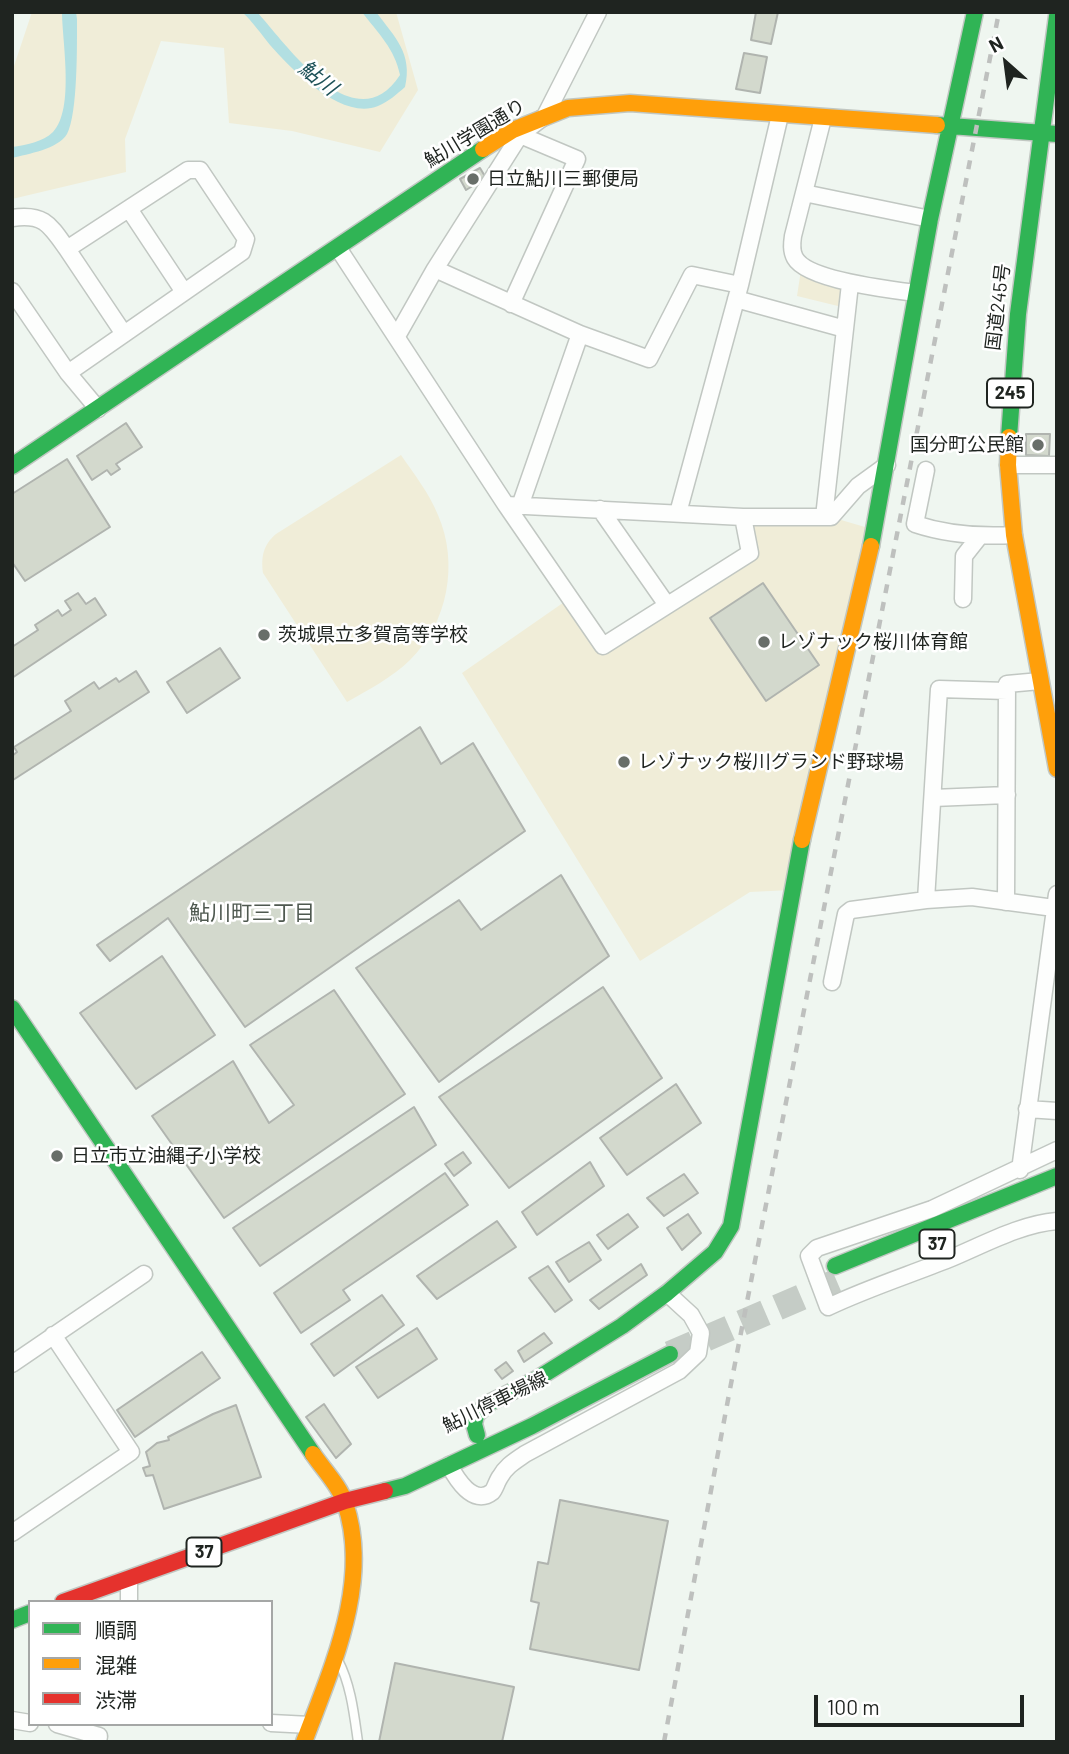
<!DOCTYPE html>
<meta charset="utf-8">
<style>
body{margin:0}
#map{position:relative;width:1069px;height:1754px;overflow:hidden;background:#eff6f0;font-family:Barlow,"Noto Sans JP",sans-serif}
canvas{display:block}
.frame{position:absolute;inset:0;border:14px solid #1f2420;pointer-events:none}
.legend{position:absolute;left:28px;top:1600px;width:245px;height:126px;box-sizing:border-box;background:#fff;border:2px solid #a5a7a6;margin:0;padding:9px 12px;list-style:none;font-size:21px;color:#1f2420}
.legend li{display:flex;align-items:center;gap:14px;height:35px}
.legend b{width:35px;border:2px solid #a5a7a6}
.north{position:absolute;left:971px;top:28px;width:70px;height:70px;-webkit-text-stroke:5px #fff;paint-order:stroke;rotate:332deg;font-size:19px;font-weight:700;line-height:28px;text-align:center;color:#1f2420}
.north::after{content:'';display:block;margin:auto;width:24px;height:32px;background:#1f2420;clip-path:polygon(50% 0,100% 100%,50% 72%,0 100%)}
.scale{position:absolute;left:814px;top:1695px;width:210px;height:32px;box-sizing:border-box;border:4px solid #1f2420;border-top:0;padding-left:9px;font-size:21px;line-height:24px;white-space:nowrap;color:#1f2420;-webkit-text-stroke:5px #fff;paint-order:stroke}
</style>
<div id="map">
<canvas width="1069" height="1754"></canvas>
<div class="frame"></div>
<ul class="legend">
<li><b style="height:9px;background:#30b455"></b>順調</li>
<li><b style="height:9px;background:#ff9f0a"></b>混雑</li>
<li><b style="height:9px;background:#e5322d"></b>渋滞</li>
</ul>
<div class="north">N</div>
<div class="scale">100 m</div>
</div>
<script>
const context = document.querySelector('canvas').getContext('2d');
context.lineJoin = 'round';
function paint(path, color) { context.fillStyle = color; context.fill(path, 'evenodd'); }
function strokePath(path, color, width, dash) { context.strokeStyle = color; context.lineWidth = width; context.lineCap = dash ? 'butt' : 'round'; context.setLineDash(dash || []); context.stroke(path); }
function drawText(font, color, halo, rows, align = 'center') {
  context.font = font + ' Barlow,"Noto Sans JP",sans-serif'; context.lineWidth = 5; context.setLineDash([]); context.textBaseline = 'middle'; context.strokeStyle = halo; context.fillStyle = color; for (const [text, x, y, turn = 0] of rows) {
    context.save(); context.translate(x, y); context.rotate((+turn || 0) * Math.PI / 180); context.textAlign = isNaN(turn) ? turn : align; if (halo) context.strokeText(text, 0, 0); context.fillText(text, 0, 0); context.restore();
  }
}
paint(new Path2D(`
 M32,12H396L418,90L380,152L292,131L229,123L224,48L161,41L125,139L126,172L12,199V72Z
 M801,270L845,290L842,307L797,296Z
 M401,455C414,474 429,493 438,515C459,563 448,623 410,660C393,677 368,690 347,702L263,573C261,557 263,545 276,534Z
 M743,517H831L875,530L791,890L750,892L640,961L462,673L570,598L603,646L750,553Z`), '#f0edd8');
paint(new Path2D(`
 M62,12H76L77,19C77,43 78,114 67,134C58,149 28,154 12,158V147C26,145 43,142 53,132C75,109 62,41 62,12Z
 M242,12H257C288,46 355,144 400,75C395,49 378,33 362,12H376C395,37 413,54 405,87C397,94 388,102 378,106C342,121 292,70 270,45C261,34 253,22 242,12Z`), '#b2dfe2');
const building = new Path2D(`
 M756,12H778L771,44L751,40Z
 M744,53L767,57L760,93L736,89Z
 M480,168L486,178L466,190L460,179Z
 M126,423L142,447L116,464L120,469L111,475L107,470L92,480L77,456Z
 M1026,434H1050L1049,456L1026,455Z
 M67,459L110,527L25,581L12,562V494Z
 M763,583L819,665L766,701L710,618Z
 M78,593L86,604L95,598L106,615L12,678V647L38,630L35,625L58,610L62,616L71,610L65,601Z
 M220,648L240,678L187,713L167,682Z
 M136,671L149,692L13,780L12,756L17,752L14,747L71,711L65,701L94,682L99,689L116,678L119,682Z
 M420,727L441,764L473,743L525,831L245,1027L168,918L110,961L97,945Z
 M561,875L609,956L439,1082L356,968L459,900L481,930Z
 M162,956L215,1035L136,1089L80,1013Z
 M603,987L662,1078L509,1188L439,1097Z
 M334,990L405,1094L224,1218L152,1116L233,1061L269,1123L294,1105L250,1045Z
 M676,1084L701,1123L627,1175L600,1138Z
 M414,1107L436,1145L260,1266L233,1228Z
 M463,1152L471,1163L454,1176L445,1164Z
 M590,1162L604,1186L537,1235L522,1212Z
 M445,1173L468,1205L343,1290L350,1300L301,1333L274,1293Z
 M684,1174L698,1193L664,1216L647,1198Z
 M628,1214L638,1227L608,1249L597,1235Z
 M688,1214L701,1233L682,1250L667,1228Z
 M497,1221L516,1247L437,1299L417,1276Z
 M589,1242L601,1260L569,1282L556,1262Z
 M641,1264L647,1275L599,1309L590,1300Z
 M548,1266L572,1300L555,1312L529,1278Z
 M382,1295L404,1325L334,1376L311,1344Z
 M417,1328L437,1359L378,1398L356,1367Z
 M544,1333L552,1343L524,1362L518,1351Z
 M202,1352L220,1378L135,1437L117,1410Z
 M506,1362L513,1371L502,1379L495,1370Z
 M324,1404L351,1444L336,1458L306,1417Z
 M236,1405L261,1477L164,1509L153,1475L146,1476L143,1468L150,1466L146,1452L157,1443L169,1440L168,1437L213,1414Z
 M560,1500L668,1521L639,1670L530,1649L539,1603L531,1601L538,1562L548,1564Z
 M395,1663L514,1687L502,1742H379Z`);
paint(building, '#d3d9cd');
strokePath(building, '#b0b4af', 2);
strokePath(new Path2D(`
 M670,1354L841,1280`), '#c5ccc6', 26, [26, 13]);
const lane = new Path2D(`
 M338,1660C351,1685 354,1714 358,1742`);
const street = new Path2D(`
 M823,118L793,236C792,243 791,251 795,258C807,280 892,290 916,293
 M804,193L930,219
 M129,209L184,292
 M12,218C44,213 50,225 67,249L188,170H200L246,239L242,252L68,373
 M338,248L506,505L603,646L750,553L743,517
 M67,249L124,334
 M435,269L580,334L520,506
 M12,291L68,373L98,409
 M736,299L845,329L850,284
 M511,304L577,159L520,135
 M580,334L649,359L692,275L740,285
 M397,336L435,269L520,135L545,116L598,12
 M1008,465H1057
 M926,470L915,524C948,535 980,537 1014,535
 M506,505L743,517H831L858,486L887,465
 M600,509L667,605
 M678,513L740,285L780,115
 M824,517L845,329
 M963,599L964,556L979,537
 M933,798L1007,795
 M926,900L939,689L1007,691
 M1006,902L1007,684L1040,681
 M832,982L846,914L851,910L926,900L972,897L1054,908
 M1027,1109L1057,1111
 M1057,1150L932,1209L817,1248L809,1256L828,1307C868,1288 909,1275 949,1259C983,1245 1020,1224 1057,1221
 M1020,1170L1057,894
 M12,1364L144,1274
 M449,1465C456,1478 473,1507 492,1492C495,1489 497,1481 500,1477C506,1466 515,1461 525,1454L679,1371L698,1353L701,1333L691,1315L667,1293
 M12,1533L131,1452L53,1335
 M129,1579V1602
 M12,1720L30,1723
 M271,1723L310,1725
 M57,1724L99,1736L98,1742`);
const fast = new Path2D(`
 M937,125L1057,134
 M1009,437L1018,314L1057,16
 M12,466L483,149
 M871,546L930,219L975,12
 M12,1008L313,1454
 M835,1266L1057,1176
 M477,1435L474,1424L476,1415L489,1403L535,1380L622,1326L667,1293L715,1252L731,1226L802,840
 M385,1491L405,1486L532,1426L670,1354
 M12,1620L30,1613`);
const slow = new Path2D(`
 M483,149L513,130L568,108L630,103L937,125
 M1009,437L1008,465L1014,535L1057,769
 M802,840L871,546
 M304,1742C331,1669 372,1582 345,1503C340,1486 323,1469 313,1454`);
const jam = new Path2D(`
 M63,1602L345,1501L385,1491`);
strokePath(lane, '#c1c7c2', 11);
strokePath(street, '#c1c7c2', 19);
strokePath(fast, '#c1c7c2', 19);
strokePath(slow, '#c1c7c2', 19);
strokePath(jam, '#c1c7c2', 19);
strokePath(lane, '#fdfefd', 8);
strokePath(street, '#fdfefd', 16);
strokePath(fast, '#30b455', 16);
strokePath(slow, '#ff9f0a', 16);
strokePath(jam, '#e5322d', 16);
strokePath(new Path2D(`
 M664,1742L730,1389L999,12`), '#bec0be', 4.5, [9, 9]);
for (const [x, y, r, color] of [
 [473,179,7,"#686e69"],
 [1038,445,7,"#686e69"],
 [264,635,7,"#686e69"],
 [764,642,7,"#686e69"],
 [624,762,7,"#686e69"],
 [57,1156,7,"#686e69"]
]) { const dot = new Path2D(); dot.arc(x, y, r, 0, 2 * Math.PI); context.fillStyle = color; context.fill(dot); strokePath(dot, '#fff', 2.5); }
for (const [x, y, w] of [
 [1010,393,46],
 [937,1244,35],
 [204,1552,35]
]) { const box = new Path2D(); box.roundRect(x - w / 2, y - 14.5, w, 29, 5); context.fillStyle = '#fff'; context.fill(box); strokePath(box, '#1f2420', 2); }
drawText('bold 18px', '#1f2420', null, [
 ["245",1010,393],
 ["37",937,1244],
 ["37",204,1552]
]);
drawText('19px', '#1f2420', '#fff', [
 ["鮎川学園通り",475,133,-31],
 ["国道245号",998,307,-83],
 ["鮎川停車場線",495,1402,-26]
]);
drawText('19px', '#1f2420', '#fff', [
 ["日立鮎川三郵便局",487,179],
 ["国分町公民館",1024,445,"right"],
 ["茨城県立多賀高等学校",278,635],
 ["レゾナック桜川体育館",778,642],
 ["レゾナック桜川グランド野球場",638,762],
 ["日立市立油縄子小学校",71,1156]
], 'left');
drawText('italic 21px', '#1e5258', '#fff', [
 ["鮎川",318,78,38]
]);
drawText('21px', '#4f5950', '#fff', [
 ["鮎川町三丁目",252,913]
]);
</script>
